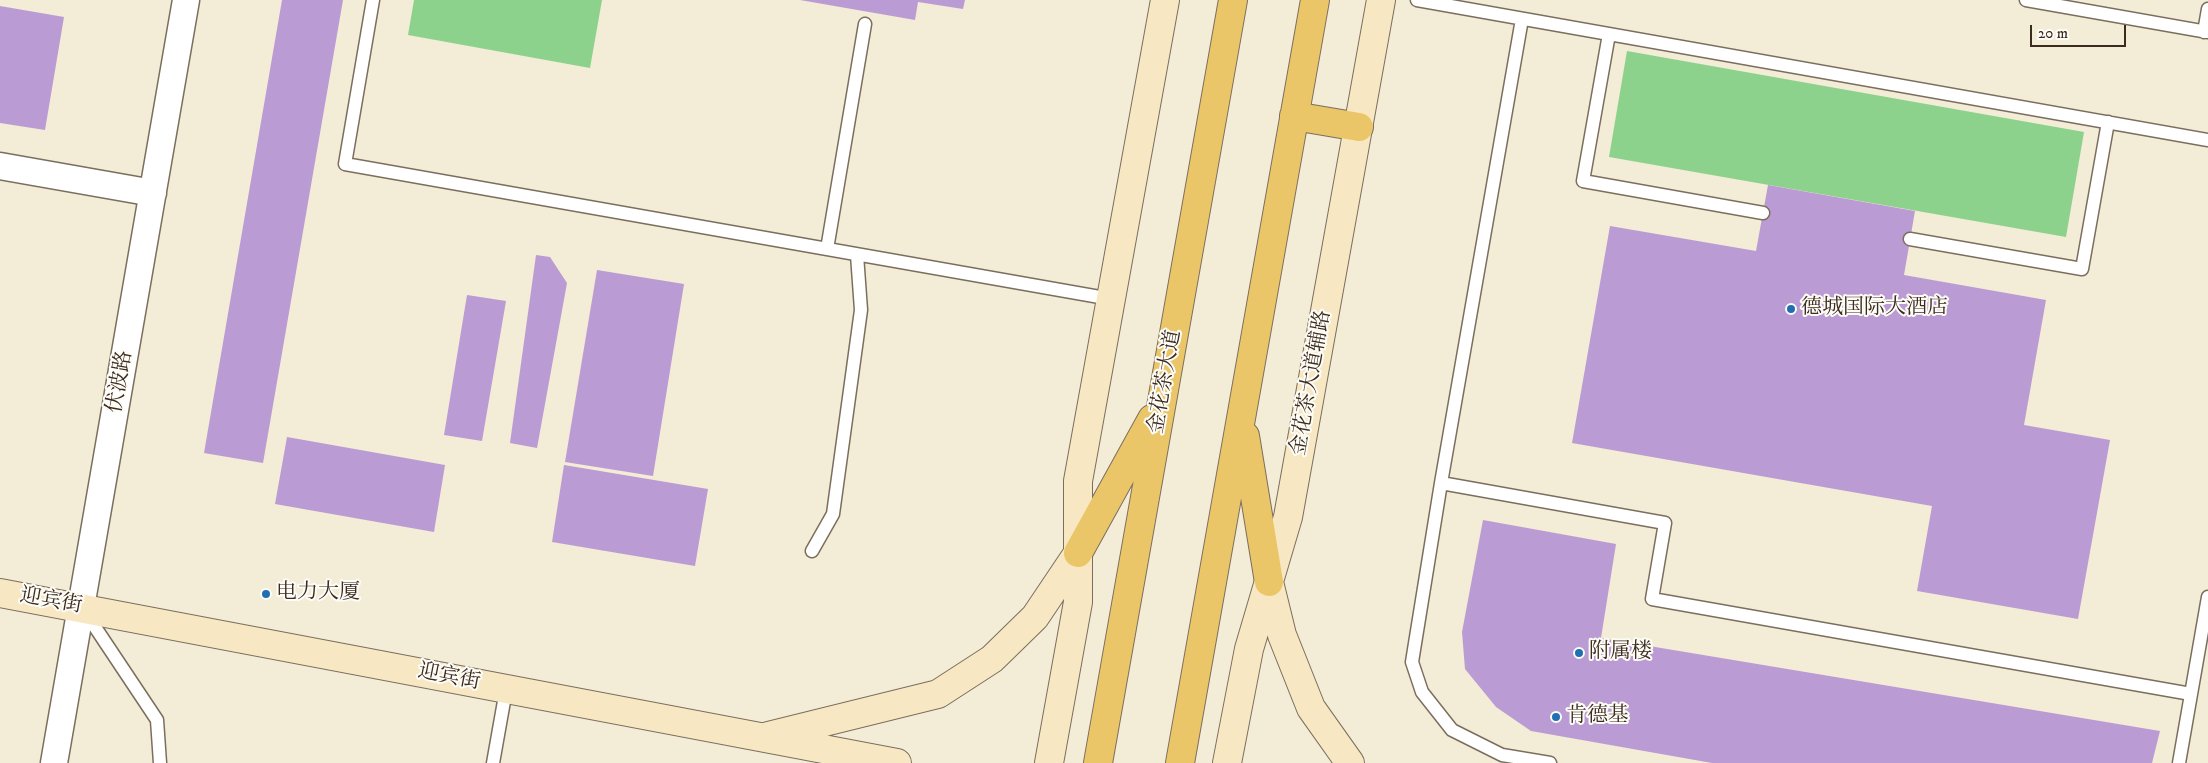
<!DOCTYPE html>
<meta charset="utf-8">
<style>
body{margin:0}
#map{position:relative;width:2208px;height:763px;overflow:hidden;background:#f3ecd6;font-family:"IM FELL DW Pica",serif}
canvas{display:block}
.scale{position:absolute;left:2030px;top:25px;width:96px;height:22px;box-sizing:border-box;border:2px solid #3b2a1e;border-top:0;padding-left:6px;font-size:15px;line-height:18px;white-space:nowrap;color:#3b2a1e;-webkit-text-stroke:4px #fdfcf7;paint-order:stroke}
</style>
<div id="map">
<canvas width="2208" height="763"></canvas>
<div class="scale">20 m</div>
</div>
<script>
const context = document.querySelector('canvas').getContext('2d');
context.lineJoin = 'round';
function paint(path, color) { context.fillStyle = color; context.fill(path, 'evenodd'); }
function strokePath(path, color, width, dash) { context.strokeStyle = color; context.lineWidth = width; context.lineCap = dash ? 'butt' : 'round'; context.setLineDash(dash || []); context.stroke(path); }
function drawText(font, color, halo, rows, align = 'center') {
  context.font = font + ' "IM FELL DW Pica","Noto Serif SC",serif'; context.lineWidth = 4; context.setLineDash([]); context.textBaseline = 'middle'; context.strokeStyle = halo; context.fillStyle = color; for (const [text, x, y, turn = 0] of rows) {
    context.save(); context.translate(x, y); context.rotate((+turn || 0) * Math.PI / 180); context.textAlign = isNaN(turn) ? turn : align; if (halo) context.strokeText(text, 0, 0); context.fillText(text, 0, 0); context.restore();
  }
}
paint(new Path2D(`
 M414,0H602L590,68L408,35Z
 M1627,51L2084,132L2066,237L1609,157Z`), '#8cd28c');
paint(new Path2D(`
 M282,0H343L263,463L204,453Z
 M800,0H965L963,9L918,2L915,20Z
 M0,6L64,17L45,130L0,123Z
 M1768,185L1915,211L1904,275L2046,300L2024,425L2110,440L2078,619L1917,591L1932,506L1572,443L1610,226L1756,251Z
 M536,255L550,257L567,283L537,448L510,443Z
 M597,270L684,284L653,476L565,462Z
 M467,295L506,301L482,441L444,435Z
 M287,437L445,465L434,532L275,504Z
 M564,465L708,489L695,566L552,542Z
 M1483,520L1616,544L1601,638L2160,731L2152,763H1712L1531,731L1496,707L1465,669L1462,632Z`), '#bb9bd3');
const lane = new Path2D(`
 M373,0L345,164L1111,299
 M1417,0L2208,140
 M2026,0L2208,32
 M1522,19L1441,483L1412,662L1422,692L1452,730L1502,755L1550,763
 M2204,32L2208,9
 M1609,34L1583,181L1763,213
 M1910,239L2082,269L2108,122
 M827,249L865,24
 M1441,483L1665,523L1652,599L2191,694
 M812,551L833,514L861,310L857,255
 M85,612L157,720L160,763
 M493,763L506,690
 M2179,763L2208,597`);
const street = new Path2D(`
 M0,166L153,193
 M54,763L186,0`);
const secondary = new Path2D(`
 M1269,582L1282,635L1311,708L1350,763
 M0,593L897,763
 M768,736L938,694L992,659L1035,617L1078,553
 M1049,763L1078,602V481L1165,0
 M1227,763L1249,649L1288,517L1381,0`);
const primary = new Path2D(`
 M1294,116L1359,127
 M1245,436L1269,582
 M1078,553L1152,419
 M1098,763L1233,0
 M1180,763L1315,0`);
strokePath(lane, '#7b6e5e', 15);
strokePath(street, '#7b6e5e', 29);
strokePath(secondary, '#7b6e5e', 30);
strokePath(primary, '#7b6e5e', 30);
strokePath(lane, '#fff', 12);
strokePath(street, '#fff', 26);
strokePath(secondary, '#f7e8c3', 28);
strokePath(primary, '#ebc669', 28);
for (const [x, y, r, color] of [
 [1791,309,5,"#1f6fb2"],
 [266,594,5,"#1f6fb2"],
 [1579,653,5,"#1f6fb2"],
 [1556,717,5,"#1f6fb2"]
]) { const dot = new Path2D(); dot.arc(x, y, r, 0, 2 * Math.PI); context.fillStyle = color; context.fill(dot); strokePath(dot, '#fdfcf7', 2); }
drawText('21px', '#3b2a1e', '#fdfcf7', [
 ["德城国际大酒店",1801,309],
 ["电力大厦",276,594],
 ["附属楼",1589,653],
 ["肯德基",1566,717]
], 'left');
drawText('21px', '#3b2a1e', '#fdfcf7', [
 ["伏波路",121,382,-80],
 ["金花茶大道",1166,382,-80],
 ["金花茶大道辅路",1312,383,-80],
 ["迎宾街",51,602,10],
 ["迎宾街",449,678,11]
]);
</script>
